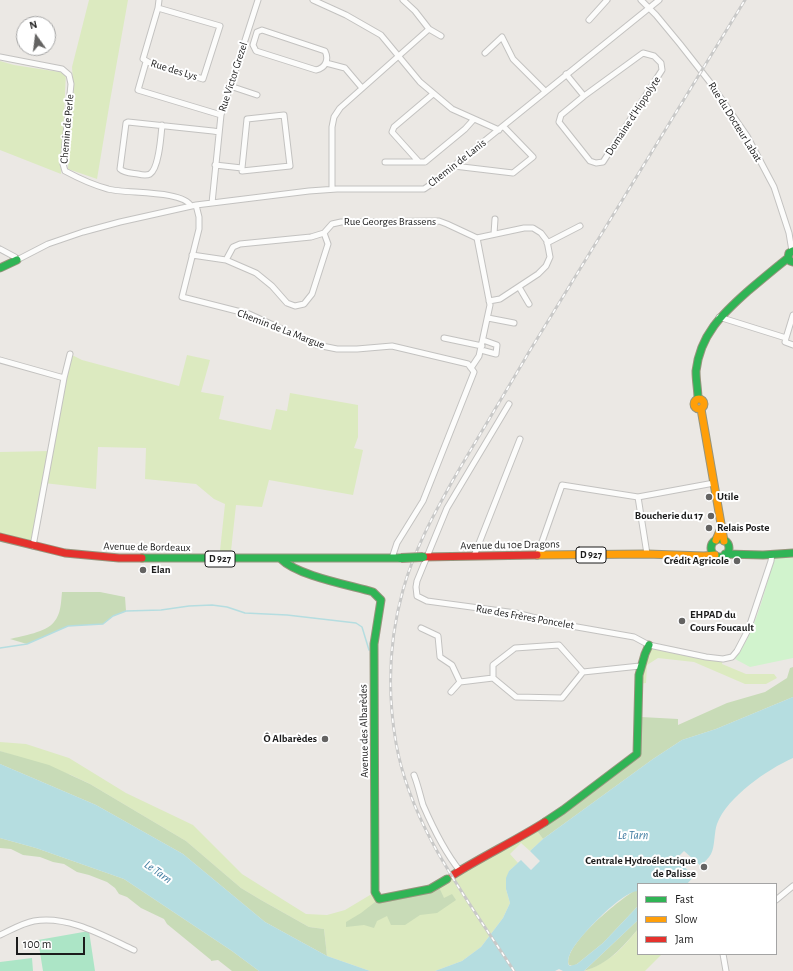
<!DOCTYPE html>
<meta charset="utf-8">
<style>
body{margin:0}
#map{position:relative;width:793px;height:971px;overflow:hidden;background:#ebe8e4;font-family:"Alegreya Sans",sans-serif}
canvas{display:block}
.legend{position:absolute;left:637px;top:883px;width:140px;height:72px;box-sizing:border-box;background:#fff;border:1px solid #a4a4a4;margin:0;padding:5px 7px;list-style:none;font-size:12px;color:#1c1c1c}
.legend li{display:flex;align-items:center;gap:8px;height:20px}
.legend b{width:20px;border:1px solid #a4a4a4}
.north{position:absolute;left:16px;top:16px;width:40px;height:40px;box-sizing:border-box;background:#fff;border:1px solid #a4a4a4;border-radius:50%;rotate:346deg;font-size:11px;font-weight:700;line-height:16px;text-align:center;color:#1c1c1c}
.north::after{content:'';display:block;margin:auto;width:14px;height:18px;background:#646362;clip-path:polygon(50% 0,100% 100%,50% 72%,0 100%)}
.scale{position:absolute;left:16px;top:937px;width:69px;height:18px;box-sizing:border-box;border:2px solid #1c1c1c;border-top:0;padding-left:5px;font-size:12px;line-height:14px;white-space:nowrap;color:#1c1c1c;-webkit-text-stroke:3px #fff;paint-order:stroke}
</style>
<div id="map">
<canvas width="793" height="971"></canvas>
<ul class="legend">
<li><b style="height:5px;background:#30b455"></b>Fast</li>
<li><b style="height:5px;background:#ff9f0a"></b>Slow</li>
<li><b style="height:5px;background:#e5322d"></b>Jam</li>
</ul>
<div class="north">N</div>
<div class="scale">100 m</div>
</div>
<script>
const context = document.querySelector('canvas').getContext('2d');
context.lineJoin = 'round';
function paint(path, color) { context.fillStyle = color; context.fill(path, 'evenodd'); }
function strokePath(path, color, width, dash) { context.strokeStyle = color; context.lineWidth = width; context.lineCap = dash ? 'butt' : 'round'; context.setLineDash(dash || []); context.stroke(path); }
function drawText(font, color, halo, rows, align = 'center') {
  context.font = font + ' "Alegreya Sans",sans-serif'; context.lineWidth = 4; context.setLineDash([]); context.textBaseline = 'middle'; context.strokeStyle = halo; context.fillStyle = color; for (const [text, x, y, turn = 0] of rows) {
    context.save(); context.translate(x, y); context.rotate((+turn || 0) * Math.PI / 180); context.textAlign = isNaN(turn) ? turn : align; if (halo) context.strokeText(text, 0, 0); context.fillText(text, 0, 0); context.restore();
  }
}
paint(new Path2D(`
 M89,0H128L110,101L97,179L68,169L73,82L72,67Z
 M0,61L14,65L66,73L61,174L0,150Z
 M70,354L82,360L179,386L187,355L210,360L201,392L224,396L219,419L271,430L276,409L287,411L290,393L358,405V437L354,448L363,450L353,495L269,480L262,507L236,505L231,551H220L225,504L214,499L196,484L145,479L146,448L98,447L96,489L44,483L33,546L0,537V452L50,451Z
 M649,645L723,659L722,664L746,674H774L777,678L766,684H745L694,662L658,658L647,665L646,683L639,684Z
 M0,742L26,744L69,758L126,793L193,825L242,874L306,914L327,915L345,910L375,892L379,899L430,889L444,882L478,859L535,828L543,839L530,851L521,843L510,854L518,863L509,871L506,889L510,903L503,918L481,947L462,961L435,971H370L327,956L324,929L309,927L261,900L241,888L186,841L90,784L71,775L0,751Z
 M638,929V954H662L645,971H585C613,959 619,952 638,929Z`), '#dceac0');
paint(new Path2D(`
 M62,592H100L125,597L126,611L113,616L103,624L68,626L27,644L10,639C22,636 47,632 54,622C61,614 61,602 62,592Z
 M793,667V697L716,729L682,740L653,759L543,839L535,828L636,756L641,717L678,719V725L727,703L765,692L787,678L790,668Z
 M0,751L49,765L90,784L186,841L241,888L261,900L309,927L324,929L327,956L265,922L183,854L96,805L0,764Z
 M0,838L36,848L124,879L232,951L259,971H232L218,960L211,961V960L167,924L164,919L141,908L127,897L119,894L115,888L107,882L89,875L77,872L64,864L53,862L40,857L23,855L11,849L0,848Z
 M438,885L444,898L452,894L456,900L437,913L420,915L405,925H391L387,916L377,921L374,928L364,925L346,927V922L361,913L379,899Z
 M634,891H638V906L603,943L577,964L573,966L569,965C562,946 618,901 634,891Z
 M638,920V929C622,948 608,964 584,971Z`), '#c8dbb7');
paint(new Path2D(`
 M774,557L793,558V658L750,667L735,659C756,631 765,590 774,557Z`), '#d1f3cd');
paint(new Path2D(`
 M89,931L95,971H43L38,940Z
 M32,958L33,971H0V962Z`), '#ace5c6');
paint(new Path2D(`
 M793,697V758C768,769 727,797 717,824C714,832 715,847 711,854C709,858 704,862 701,866L684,851L676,859L694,876L687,884H638V891C622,891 576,939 570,954C568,957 568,961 568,964L570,966L577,964L603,943L638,906V920L584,971H563L559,969L555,971H435L462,961L481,947L503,918L510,903L506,889V878L509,871L521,860L531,870L540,861L530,851L543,839L653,759L682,740L716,729Z
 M0,764L96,805L183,854L265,922L327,956L370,971H259L232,951L124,879L36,848L0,838Z`), '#b5dde0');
strokePath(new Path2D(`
 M0,648L27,644L68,626L103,624L113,616L126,611L161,610L189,606L212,605L227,607L245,613L287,615L356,623L362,627L369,650`), '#b5dde0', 1.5);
const street = new Path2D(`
 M313,0L346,15L381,35L420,82L452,109L499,130
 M403,0L415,11L429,29L441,36
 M641,0L656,15L680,44L709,81L747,136L774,187L789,233L792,251
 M158,8L220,26L203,79L150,63L143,59Z
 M158,8L159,0
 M589,20L607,0
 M262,30L325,51C329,59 326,68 316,70L256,51L253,45L257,32Z
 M485,53L502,37L513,59L545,91
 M0,57L62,69L69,75L71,84L63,164L65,171C78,178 93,185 108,189C125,194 183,190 191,206
 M146,62L138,90L221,115
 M326,63L345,68L362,88
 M566,74L584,96L561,115L559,122L590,161L596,163L603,162L662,70L661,63L654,56L643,53L584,96
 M230,86L257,95
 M433,94L394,127L392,132L419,162H425L465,129L474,119
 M162,125C161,136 159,168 150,174C146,176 142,175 138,174C131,173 124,173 120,169L126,123L128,122L213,131L219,132
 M385,162H419
 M215,165L242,168V171L290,166L284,115L247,119L242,168
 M454,166L513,173L533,157L503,126
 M332,189V127L334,117L340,108L429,29
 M212,203L221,115L258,0
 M196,205L199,217V229L182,297L249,314L317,345L337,349H357L392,346L468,364L474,372L423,501L397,543L392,558
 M494,234L495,219
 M477,238L524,228H533L541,233L547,241L550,257L546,266L538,274L500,299L489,301
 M547,243L580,226
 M0,249L15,257L17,260L48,244L83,232L120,222L196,205L309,191L337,189H424L430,185L659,0
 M192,255L226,260L256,273L272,286L287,303L295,306L304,304L312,294L328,244L324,233
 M226,260L233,247L240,244L311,237L324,233L332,224L341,222L439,221L447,224L477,238L490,305L479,356L471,368
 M519,287L529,304
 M719,317L786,338L793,315
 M488,318L514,323
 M444,338L482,346
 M786,338L785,342L793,345
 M481,350L496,354L497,345L483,340
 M0,360L64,378
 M509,404L447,508L417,581L416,587L417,596L427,601L516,613L560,624L634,637L649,645L706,657L723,659L732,657L737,651L748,630L771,561L772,554
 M638,497L647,554
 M33,546L64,378L70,354
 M474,556L520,439
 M537,556L562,485L638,497L714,483
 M421,628L438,636L440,657L452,665L460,682L451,692
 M493,678L516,697L562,698L583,672
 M460,682L493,678V665L515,648L559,645L583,672L640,666
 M414,775C418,785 420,795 423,805C433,828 444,851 460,871
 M776,900L793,886
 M0,935C11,930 23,923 34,921C68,915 104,936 134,950
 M723,954L726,971`);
const fast = new Path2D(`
 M793,251L789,253L788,258L790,261L793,262
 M0,268L17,260
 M698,399C698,390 696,381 696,371C700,335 722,314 748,291C761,280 774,269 788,258
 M711 548a9 9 0 1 1 18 0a9 9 0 1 1-18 0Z
 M725,554L763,555L793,553
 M142,558H401
 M281,559C298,576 349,585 373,592L381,600L374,644L375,892L379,899L430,889L447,879
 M545,822L563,810L637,754L639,675L645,654L649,645`);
const slow = new Path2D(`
 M694 404a5 5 0 1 1 10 0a5 5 0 1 1-10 0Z
 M701,409L724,541
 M716,540L721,528
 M537,555L647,554L704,556L715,555`);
const jam = new Path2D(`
 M0,537L65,553L119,558H142
 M423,557L537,555
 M453,875C483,856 515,841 545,822`);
strokePath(street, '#c3c2c0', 7);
strokePath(fast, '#96947c', 9);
strokePath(slow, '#96947c', 9);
strokePath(jam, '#96947c', 9);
strokePath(street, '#fcfcfb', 5);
strokePath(fast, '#30b455', 7);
strokePath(slow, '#ff9f0a', 7);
strokePath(jam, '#e5322d', 7);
const rail = new Path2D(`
 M514,971C468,900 411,828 396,743C387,691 389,640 403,590C414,550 433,516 453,480C478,437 504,395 529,352C601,235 673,117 745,0`);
strokePath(rail, '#c9c9c8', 3);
strokePath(rail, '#fff', 1.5, [4.5]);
const fastBridge = new Path2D(`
 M401,558L423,557`);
strokePath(fastBridge, '#a19381', 10, []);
strokePath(fastBridge, '#30b455', 8);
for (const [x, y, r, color] of [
 [709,497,4,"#646362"],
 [711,516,4,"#646362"],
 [709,528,4,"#646362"],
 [737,561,4,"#646362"],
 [143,570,4,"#646362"],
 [682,621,4,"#646362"],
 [325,739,4,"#646362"],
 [704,867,4,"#646362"]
]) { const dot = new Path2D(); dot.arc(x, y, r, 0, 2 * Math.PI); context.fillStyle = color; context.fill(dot); strokePath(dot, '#fff', 1.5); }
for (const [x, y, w] of [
 [591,555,30],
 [220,559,30]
]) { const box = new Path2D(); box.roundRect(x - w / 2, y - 8, w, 16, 3); context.fillStyle = '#fff'; context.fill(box); strokePath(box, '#1c1c1c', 1); }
drawText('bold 10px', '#1c1c1c', null, [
 ["D 927",591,555],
 ["D 927",220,559]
]);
drawText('11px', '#1c1c1c', '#fff', [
 ["Rue des Lys",174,70,17],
 ["Rue Victor Grezel",233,77,-72],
 ["Domaine d'Hippolyte",633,116,-57],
 ["Rue du Docteur Labat",735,122,58],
 ["Chemin de Perle",67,129,-85],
 ["Chemin de Lanis",457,163,-38],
 ["Rue Georges Brassens",390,222],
 ["Chemin de La Margue",281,329,21],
 ["Avenue du 10e Dragons",510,545,-1],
 ["Avenue de Bordeaux",147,547,1],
 ["Rue des Frères Poncelet",525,617,10],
 ["Avenue des Albarèdes",364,731,-91]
]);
drawText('bold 11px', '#1c1c1c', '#fff', [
 ["Utile",717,497],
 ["Boucherie du 17",703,516,"right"],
 ["Relais Poste",717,528],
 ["Crédit Agricole",729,561,"right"],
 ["Elan",151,570],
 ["EHPAD du",690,615],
 ["Cours Foucault",690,628],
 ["Ô Albarèdes",317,739,"right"],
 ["Centrale Hydroélectrique",696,861,"right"],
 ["de Palisse",696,874,"right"]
], 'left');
drawText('italic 12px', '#3f7ba0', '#fff', [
 ["Le Tarn",633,835],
 ["Le Tarn",158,872,35]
]);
</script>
